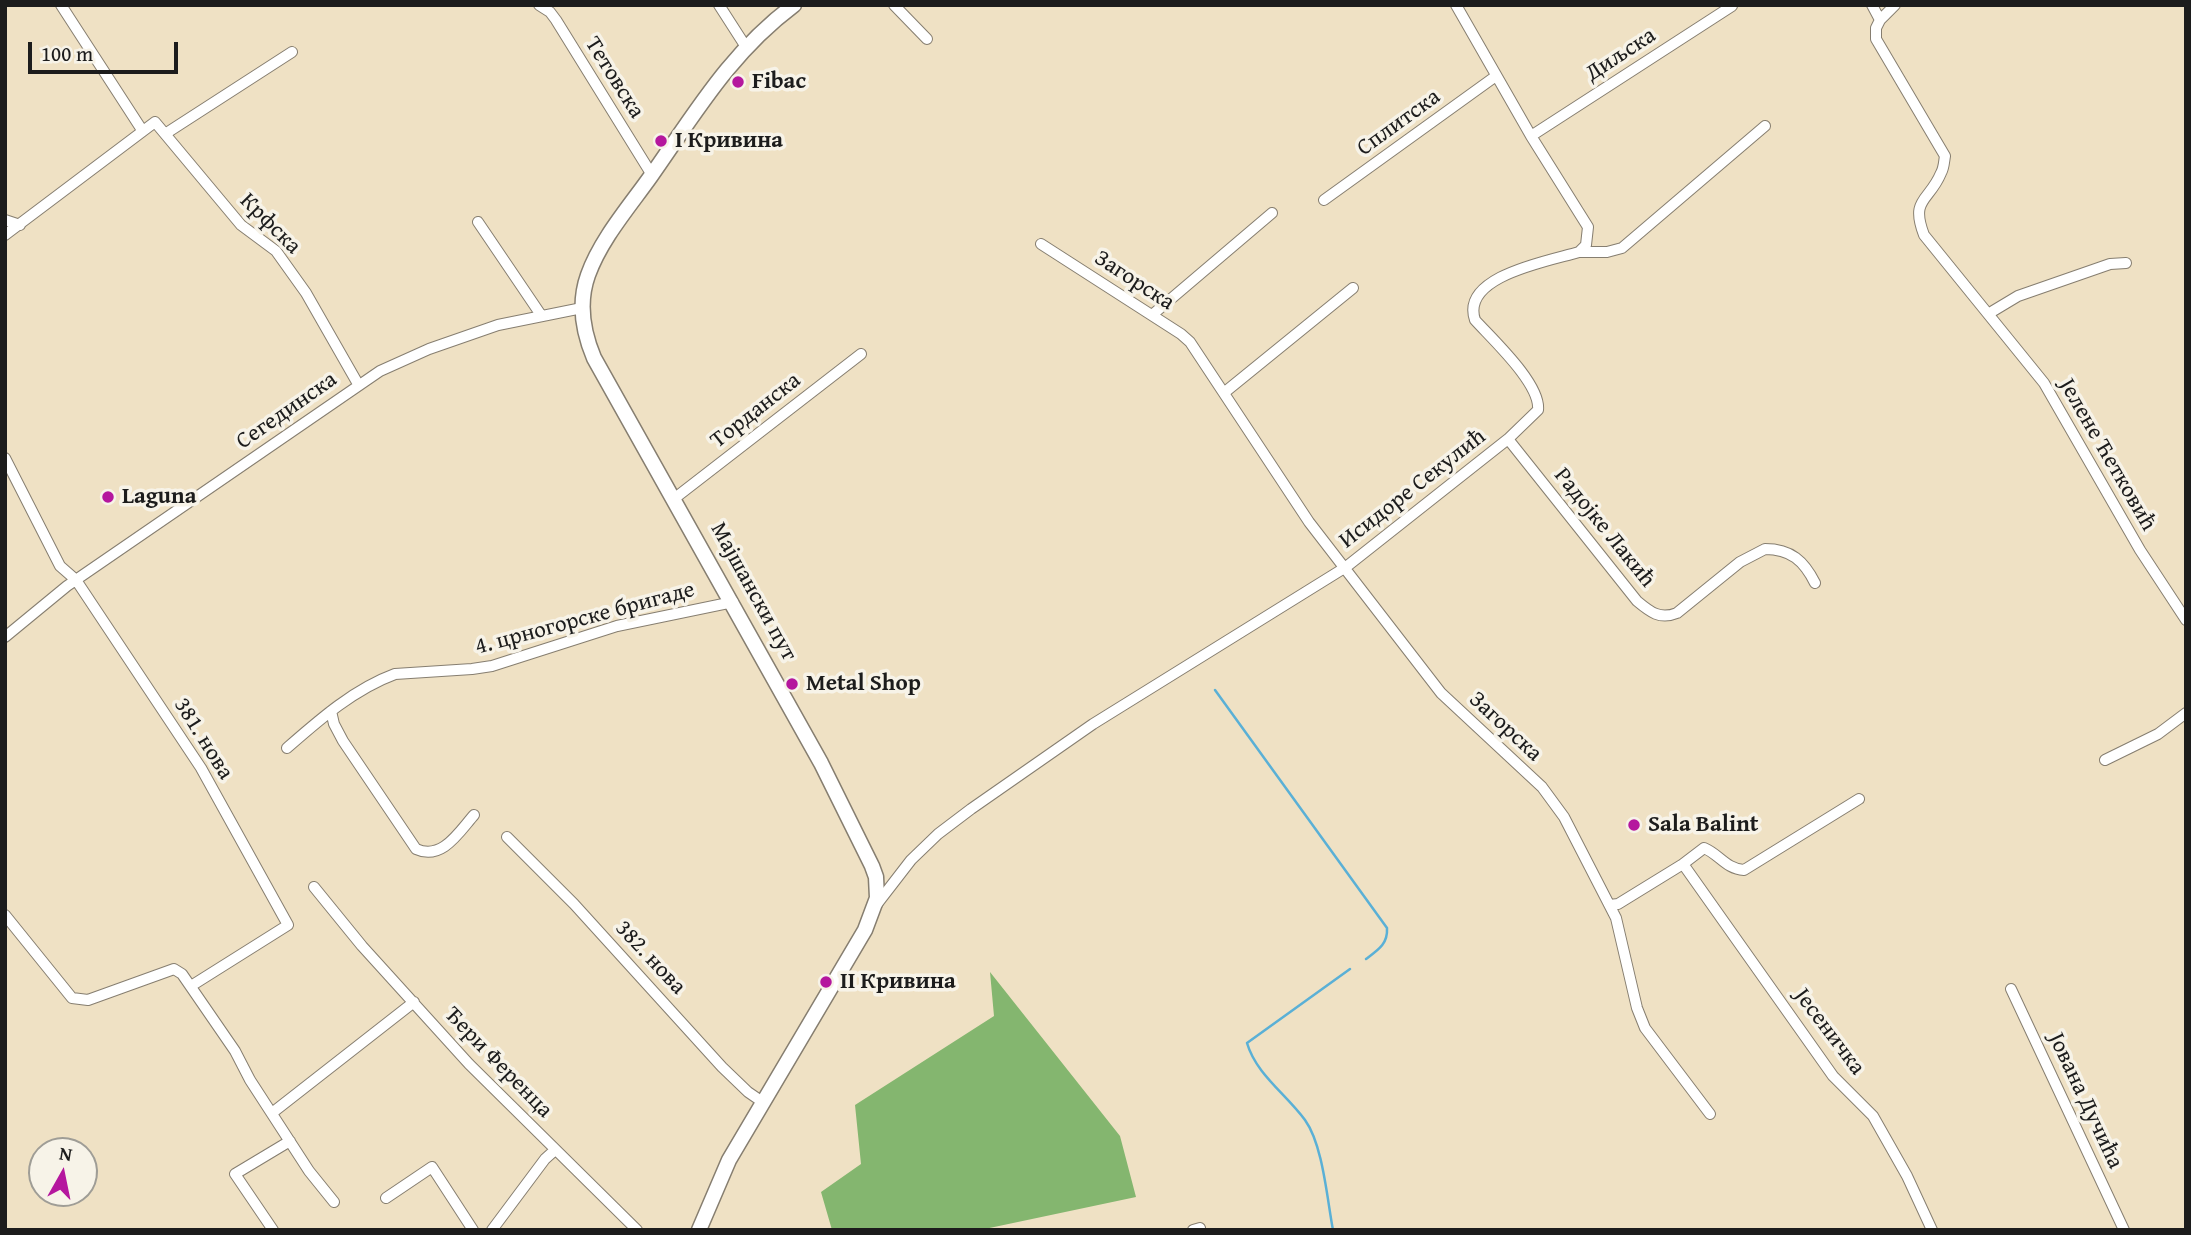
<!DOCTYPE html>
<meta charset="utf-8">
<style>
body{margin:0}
#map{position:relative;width:2191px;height:1235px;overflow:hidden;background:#efe1c4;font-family:"Gentium Book Plus",serif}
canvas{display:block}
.frame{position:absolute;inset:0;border:7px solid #1c1c1c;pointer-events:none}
.north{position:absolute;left:28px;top:1137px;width:70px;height:70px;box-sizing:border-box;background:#f7f3e8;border:2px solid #9f9d96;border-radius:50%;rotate:9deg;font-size:19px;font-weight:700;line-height:28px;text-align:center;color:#1c1c1c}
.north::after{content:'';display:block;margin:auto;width:24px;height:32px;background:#b5179e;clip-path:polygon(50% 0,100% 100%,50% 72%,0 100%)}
.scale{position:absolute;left:28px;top:42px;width:150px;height:32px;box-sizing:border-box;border:4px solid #1c1c1c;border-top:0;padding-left:9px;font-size:21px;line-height:24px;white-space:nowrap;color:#1c1c1c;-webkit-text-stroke:5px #f7f3e8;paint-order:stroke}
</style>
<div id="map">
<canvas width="2191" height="1235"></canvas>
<div class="frame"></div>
<div class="north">N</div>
<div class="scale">100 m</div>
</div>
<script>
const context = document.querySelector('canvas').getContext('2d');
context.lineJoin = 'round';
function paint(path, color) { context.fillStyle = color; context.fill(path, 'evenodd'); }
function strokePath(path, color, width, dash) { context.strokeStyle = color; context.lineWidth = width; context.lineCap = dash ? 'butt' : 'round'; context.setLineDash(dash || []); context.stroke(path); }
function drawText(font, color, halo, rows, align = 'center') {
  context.font = font + ' "Gentium Book Plus",serif'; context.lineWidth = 7; context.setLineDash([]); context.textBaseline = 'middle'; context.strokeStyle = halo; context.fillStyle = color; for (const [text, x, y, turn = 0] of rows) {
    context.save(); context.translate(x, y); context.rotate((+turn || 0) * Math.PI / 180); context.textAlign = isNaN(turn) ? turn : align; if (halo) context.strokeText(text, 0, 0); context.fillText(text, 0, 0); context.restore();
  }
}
paint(new Path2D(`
 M990,972L1120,1136L1136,1197L980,1230H832L821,1192L861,1164L855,1105L994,1016Z`), '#84b66f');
strokePath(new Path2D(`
 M1215,690L1387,928C1388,944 1378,950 1366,959
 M1333,1230C1327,1199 1323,1145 1305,1120C1286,1094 1256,1074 1247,1043L1350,969`), '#5ab0d6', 2.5);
const street = new Path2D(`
 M61,5L142,130
 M539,5L550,12L556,20L652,175
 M719,5L746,47
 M894,5L927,39
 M1872,5L1880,20L1876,28V39L1945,156C1944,161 1944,168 1941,173C1929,202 1910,198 1924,235L2044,383L2140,550L2186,620
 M1880,20L1895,5
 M165,134L292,52
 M1531,136L1732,6
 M1324,200L1496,76
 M5,220L20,225
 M478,222L541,315
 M5,235L155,122L241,225L276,251L306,293L358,384
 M1041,244L1181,334L1190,342L1309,522L1441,693L1542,787L1564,817L1616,918L1637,1008L1645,1028L1710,1114
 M1579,252H1607L1622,248L1765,126
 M1988,314L2018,296L2110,264L2126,263
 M1152,315L1272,213
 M1225,392L1353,288
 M1508,439L1637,601C1650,612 1660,620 1677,613L1740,562L1765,549C1791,549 1804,561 1815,583
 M5,458L60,566L76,580L201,768L288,925L191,986
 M675,498L861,354
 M5,637L67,586L380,371L429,349L498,325L582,308
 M331,711L334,724L343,741L416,849C442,861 459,832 474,815
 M287,748C319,720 354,689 395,674L472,669L492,666L617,626L733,602
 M2105,760L2158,734L2186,713
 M507,837L574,904L722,1067L748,1092L764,1103
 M1683,864L1833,1076L1873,1116L1907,1176L1932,1230
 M314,887L362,946L469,1064L637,1230
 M877,904L911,860L938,834L971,809L1093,724L1346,567L1508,439L1538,410C1541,384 1492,339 1475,320C1460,276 1549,261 1579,252L1586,245L1588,227L1531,136L1456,5
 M1610,905L1618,904L1683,864L1704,848C1719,854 1726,869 1744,870L1859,799
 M5,915L72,998L88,1000L174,969L182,974L235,1051L250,1080L309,1171L334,1202
 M2011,989L2124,1230
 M272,1113L414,1002
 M386,1198L432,1167L473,1230
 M273,1230L235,1174L290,1141
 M492,1230L545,1159L555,1150
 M1193,1230L1200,1228`);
const secondary = new Path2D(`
 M699,1230L729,1160L865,930L877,898L876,877L872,866L821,763L594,358C583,332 578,303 588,275C601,239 629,207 651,176C696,112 730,53 794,5`);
strokePath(street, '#867e70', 12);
strokePath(secondary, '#867e70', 17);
strokePath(street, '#fff', 10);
strokePath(secondary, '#fff', 14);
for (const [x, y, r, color] of [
 [738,82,7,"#b5179e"],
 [661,141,7,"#b5179e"],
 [108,497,7,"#b5179e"],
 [792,684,7,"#b5179e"],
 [1634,825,7,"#b5179e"],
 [826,982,7,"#b5179e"]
]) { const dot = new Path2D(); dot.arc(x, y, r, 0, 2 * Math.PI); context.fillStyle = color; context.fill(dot); strokePath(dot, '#f7f3e8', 2.5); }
drawText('23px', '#1c1c1c', '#f7f3e8', [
 ["Диљска",1621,55,-33],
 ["Тетовска",614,78,58],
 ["Сплитска",1399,123,-36],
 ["Крфска",270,224,45],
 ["Загорска",1134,281,33],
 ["Сегединска",287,411,-35],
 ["Торданска",756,411,-38],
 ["Јелене Ћетковић",2107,455,60],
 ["Исидоре Секулић",1413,489,-38],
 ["Радојке Лакић",1604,528,51],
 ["Мајшански пут",753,592,61],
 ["4. црногорске бригаде",585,619,-15],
 ["Загорска",1505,727,43],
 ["381. нова",203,739,58],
 ["382. нова",650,958,47],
 ["Јесеничка",1829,1032,53],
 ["Ђери Ференца",498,1063,46],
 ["Јована Дучића",2085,1101,65]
]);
drawText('bold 23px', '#1c1c1c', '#f7f3e8', [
 ["Fibac",752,82],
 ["I Кривина",675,141],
 ["Laguna",122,497],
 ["Metal Shop",806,684],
 ["Sala Balint",1648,825],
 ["II Кривина",840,982]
], 'left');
</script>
